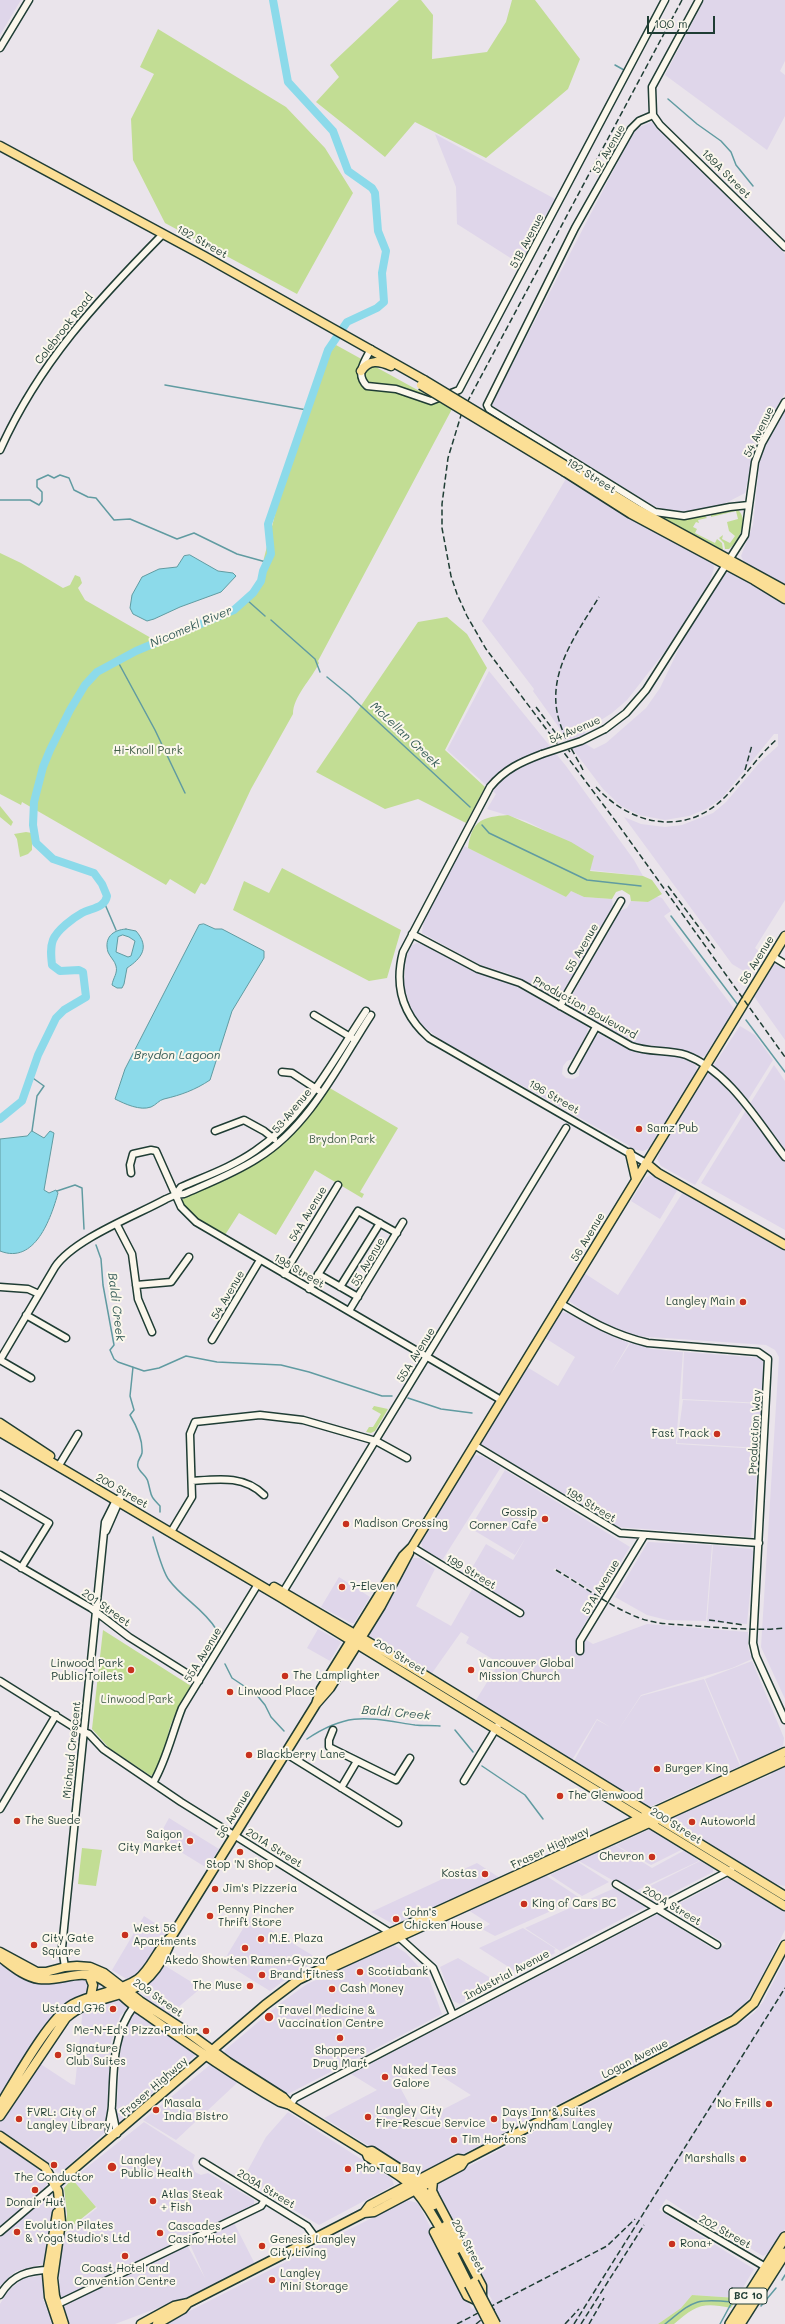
<!DOCTYPE html>
<style>
body{margin:0}
#map{position:relative;width:785px;height:2324px;overflow:hidden;background:#eae4eb;font-family:Mali,sans-serif}
canvas{display:block}
.scale{position:absolute;left:647px;top:16px;width:68px;height:18px;box-sizing:border-box;border:2px solid #1f3d34;border-top:0;padding-left:5px;font-size:12px;line-height:14px;white-space:nowrap;color:#1f3d34;-webkit-text-stroke:3px #fbf7ec;paint-order:stroke}
</style>
<div id="map">
<canvas width="785" height="2324"></canvas>
<div class="scale">100 m</div>
</div>
<script>
const context = document.querySelector('canvas').getContext('2d');
context.lineJoin = 'round';
function paint(path, color) { context.fillStyle = color; context.fill(path, 'evenodd'); }
function strokePath(path, color, width, dash) { context.strokeStyle = color; context.lineWidth = width; context.lineCap = dash ? 'butt' : 'round'; context.setLineDash(dash || []); context.stroke(path); }
function drawText(font, color, halo, rows, align = 'center') {
  context.font = font + ' Mali,sans-serif'; context.lineWidth = 4; context.setLineDash([]); context.textBaseline = 'middle'; context.strokeStyle = halo; context.fillStyle = color; for (const [text, x, y, turn = 0] of rows) {
    context.save(); context.translate(x, y); context.rotate((+turn || 0) * Math.PI / 180); context.textAlign = isNaN(turn) ? turn : align; if (halo) context.strokeText(text, 0, 0); context.fillText(text, 0, 0); context.restore();
  }
}
paint(new Path2D(`
 M0,0H21L0,35Z
 M704,0H785V61L780,71L785,75V116L767,150L665,75Z
 M652,122L696,162L785,254V393L756,445L745,493L722,505L694,512H672L652,505L491,405L635,129Z
 M435,134L555,199L520,264L457,224L456,187Z
 M785,407V586L744,562L741,556L753,525L760,457Z
 M567,477L713,563L714,568L710,581L670,645L627,700L612,713L587,729L584,735L568,740L533,691L534,689L482,621Z
 M732,572L785,602V900L755,948L760,952L747,973L732,964L624,817L641,824L665,827L682,825L713,813L726,802L760,762L778,746V734H774L722,798L706,809L689,816L665,820L639,815L621,806L603,789L572,748L584,743L594,749L606,743L646,708L660,688L683,640L722,577L726,573Z
 M489,671L566,766L634,860L643,876L590,870L593,855L526,821L487,809L496,794L447,750Z
 M464,846L566,897L570,890L584,897L612,899L613,907L560,997L554,998L510,974L480,965L422,933L424,919Z
 M655,896L662,898L671,911L664,916L735,1010L705,1056L700,1057L671,1048L636,1044L572,1009L567,1004L620,911L627,908L631,901L648,902Z
 M417,943L425,945L479,973L511,983L588,1027L587,1034L573,1059L567,1061L563,1066L562,1074L566,1078L573,1079L579,1076L580,1062L594,1038L599,1034L637,1053L675,1056L695,1063L697,1070L695,1076L652,1143L650,1148L643,1151L632,1149L628,1145L441,1040L425,1028L413,1013L404,987L406,959L410,946Z
 M774,964L785,968V1040L753,995Z
 M740,1026L755,1035L773,1060L695,1185L661,1166L657,1159L663,1145L692,1097Z
 M774,1065L785,1081V1230L701,1183Z
 M650,1175L678,1189L660,1219L631,1201L645,1178Z
 M683,1192L785,1251V1699L761,1647L779,1357L775,1350L766,1345L635,1336L603,1325L569,1301L584,1273L618,1295Z
 M561,1312L567,1313L597,1329L629,1343L610,1375L631,1342L651,1349L683,1352L676,1444L759,1449L751,1537L618,1527L482,1445L481,1442L527,1367L558,1386L575,1357L545,1338Z
 M684,1352L762,1358L766,1361L763,1403L682,1399Z
 M683,1400L763,1404L760,1448L677,1443Z
 M476,1455L482,1456L501,1467L443,1559H438L423,1549L421,1542L471,1459Z
 M505,1470L630,1547L600,1595L555,1568L553,1570L600,1598L578,1635L593,1644L647,1624L748,1632V1648L752,1659L732,1668L641,1695L617,1732L641,1696L704,1679L740,1766L649,1807L574,1761L597,1720L610,1727L597,1719L572,1760L476,1700L499,1663L466,1643L469,1637L461,1632L430,1676L370,1638L368,1633L413,1558H420L435,1569L416,1606L451,1626L474,1586L465,1580L486,1544L513,1560L526,1537L515,1555L470,1528Z
 M648,1542L712,1545L706,1621L667,1620L647,1615L615,1597Z
 M713,1545L751,1549L754,1552L747,1624L707,1622Z
 M339,1577L370,1597L354,1623H351L321,1607Z
 M318,1629L341,1642L330,1661L307,1648Z
 M752,1661L784,1738L783,1746L742,1767L705,1679Z
 M785,1766V1886L774,1884L702,1843L669,1820L674,1815L703,1802L771,1775V1772Z
 M169,1818L219,1849L207,1868L158,1838Z
 M650,1829L683,1849L651,1865L616,1845Z
 M615,1845L652,1868L685,1850L699,1861L633,1892L579,1861Z
 M700,1861L713,1868V1872L560,1951L525,1928L617,1887L632,1895Z
 M577,1862H578L609,1882L582,1896L550,1875Z
 M477,1863L500,1878L395,1925L371,1912Z
 M545,1875L580,1898L495,1936L482,1929L490,1924L468,1910Z
 M731,1876L785,1909V1930L755,1990L745,2004L735,2012L421,2176H417L324,2118L377,2090L351,2074L658,1914L715,1950L726,1944L669,1909ZM424,2065L471,2095L419,2122L396,2080Z
 M144,1916L167,1931L144,1968L128,1980L112,1970Z
 M250,1917L320,1960L293,1974L270,1991L223,1962Z
 M523,1928L556,1949L554,1950L555,1953L518,1973L479,1948Z
 M394,1945L406,1953L429,1978L442,2014L286,2095L224,2055L225,2050L282,2002L307,1984Z
 M0,1958L18,1972L82,1979L87,1981L90,1985L88,1993L60,2010L52,2017L0,2097Z
 M458,1958L499,1983L460,2004L453,2001L440,1967Z
 M785,1959V2229L769,2253L763,2256L715,2227L701,2222L666,2199L659,2210L754,2269L737,2298L692,2295L681,2308L658,2324H500L493,2312L479,2319L481,2324H164L407,2200L418,2203L472,2309L492,2300L435,2195L434,2188L437,2183L737,2025L754,2013L763,2002Z
 M164,1965L201,1988L175,2010L171,2017L145,2000L143,1994L145,1987L156,1977Z
 M119,1998L126,2004L127,2009L120,2016L111,2041L107,2115L104,2133L63,2171L58,2173L40,2156L0,2131V2122L39,2063L71,2084L75,2085L83,2008Z
 M137,2013L195,2052V2055L119,2122L116,2118L121,2043L131,2015Z
 M211,2064L238,2082L176,2140L143,2120Z
 M288,2112L392,2179L394,2185L319,2225L243,2179L266,2137Z
 M144,2122L195,2155L192,2163L195,2172L201,2175L208,2173L254,2200V2206L231,2217L255,2264L190,2296L115,2324H70L64,2307L70,2302L187,2245L205,2278L188,2240L62,2300L59,2297L60,2262L65,2234L97,2208L72,2179Z
 M0,2142L38,2169L47,2183L44,2191L45,2195L52,2197L54,2206L43,2264L16,2271L0,2286Z
 M40,2276L43,2279V2299L54,2324H0V2304L9,2290L24,2278Z`), '#dfd6ea');
paint(new Path2D(`
 M399,0H421L433,15L432,59L487,52L506,22L512,0H535L580,59L568,89L486,158L415,122L385,157L316,102L339,77L330,65Z
 M158,29L286,107L325,148L353,193L297,294L165,223L133,160L131,119L154,74L140,67Z
 M336,345L452,409L318,661L319,663C312,679 293,696 293,714L251,789L208,881L205,885L201,883L195,894L170,879L166,885L22,802L21,805L0,794V553L21,563L63,588L70,585L75,575L80,577L82,583L78,588L85,600L158,642C189,629 241,613 258,582L289,459L322,363Z
 M733,508L737,509C750,519 739,541 729,549H725L724,543L719,538L723,535L722,539L730,543L735,536L729,531L727,522L738,519L736,511L711,517V514Z
 M656,515L686,518L705,516L707,518L698,520L699,523L696,522L693,527L697,529L695,533L715,543L717,539L722,543L723,550Z
 M447,617L467,634L487,668L445,750L485,787L466,823L418,799L385,809L316,772L418,622Z
 M0,806L13,822L11,826L0,817Z
 M508,815L571,842L594,856L590,871L643,876L652,880L662,894L648,902L631,901L630,895L622,890L616,892L612,899L584,897L571,891L566,897L468,848C472,820 482,817 508,815Z
 M26,832L32,833V850L28,854L20,857L17,839L14,834Z
 M282,868L401,930L387,978L369,981L233,910L244,881L269,893Z
 M328,1087L398,1128L360,1192L364,1194L362,1198L315,1170L276,1235L239,1213L225,1235C213,1227 184,1216 182,1200L190,1193L205,1188L263,1158Z
 M374,1406L388,1409L375,1431L371,1433L366,1432L369,1427H373L381,1414L372,1409Z
 M103,1630L191,1686C183,1698 176,1711 171,1724C166,1738 163,1768 151,1776L109,1748L92,1729Z
 M82,1848L102,1850L96,1886L78,1884Z
 M72,2179L96,2207L65,2232L67,2214L64,2188Z
 M692,2295L737,2298L731,2308C702,2302 696,2305 674,2324H658L681,2308Z`), '#c2dd94');
const water = new Path2D(`
 M190,555L218,571L233,573L236,576L221,592L180,607L154,619L147,621L133,614L130,608L132,595L142,577L159,569L177,567L184,556Z
 M204,924L215,929H222L264,951V958L232,1011L210,1080C195,1090 181,1095 164,1099C159,1100 156,1105 151,1107C140,1111 125,1104 115,1099L125,1069L199,925Z
 M126,929L136,931C150,947 142,958 127,968L124,984L122,988H117L112,985C113,978 118,973 116,966C115,961 110,957 108,952C104,938 112,930 126,929ZM123,935L129,937L135,941L131,956L128,957L116,952L118,937Z
 M32,1131L44,1138L50,1131L54,1133L44,1190L49,1193L56,1190L58,1193C51,1218 35,1265 0,1251V1139L27,1136Z`);
paint(water, '#8cdaea');
strokePath(water, '#609ba1', 1);
strokePath(new Path2D(`
 M615,65L624,70
 M668,99L697,124L721,141L731,152L736,165L753,186
 M165,385L307,410
 M0,500H30L39,505L42,501V492L37,487V480L48,475L54,478L60,475L69,478L74,490L88,497L96,498L114,520L130,519L177,539L194,533L237,554L266,562
 M247,600L265,616
 M271,620L315,659L320,672
 M117,660L155,730L185,793
 M327,677L349,695L470,807
 M482,825L489,833L587,880L641,886
 M104,902L116,930
 M671,916L738,1005
 M746,1020L785,1072
 M30,1076L44,1086L37,1096L32,1131
 M57,1191L75,1185L82,1188L84,1229
 M96,1245L101,1259L103,1285L114,1345L110,1350L114,1359L118,1362L144,1371L159,1368L186,1356L217,1362L281,1365L309,1372L382,1396H392
 M133,1367L130,1396L134,1410L130,1415C136,1425 143,1440 142,1453C141,1458 136,1461 138,1467C140,1473 147,1476 148,1482C152,1496 149,1495 160,1506V1512
 M408,1398L441,1409L472,1413
 M153,1537C156,1547 163,1573 169,1580C183,1599 203,1608 216,1629
 M225,1664L232,1678L256,1694L265,1705L271,1717L284,1731
 M455,1730L473,1752
 M307,1739C349,1711 368,1718 415,1725C423,1726 432,1725 440,1726
 M482,1766L525,1795L543,1819
 M782,2280L785,2275
 M761,2306L776,2288
 M665,2324C694,2301 694,2298 732,2302L720,2324`), '#609ba1', 1.5);
strokePath(new Path2D(`
 M0,1119L22,1101L38,1055L56,1018L64,1010L86,997L83,972L79,970L60,971L52,965C51,956 50,948 53,940C57,930 73,918 82,913C91,908 105,908 107,896L102,884L94,873L53,859L36,843L33,825L34,802L43,767L50,750L70,710L85,685L97,672L136,651L234,610L253,593L261,581L263,571L271,554L268,524L328,350L347,322L377,308L384,302L382,273L386,251L378,231L375,193L372,188L348,171L333,131L288,82L273,0`), '#8cdaea', 8);
const minor = new Path2D(`
 M699,0L652,87L653,115L660,125L785,247
 M0,48L29,0
 M653,115L639,121L631,129L575,228L487,405L489,409L655,512L684,516L730,507L749,505
 M371,349C364,362 355,374 367,386L396,389L431,401L459,390L665,0
 M0,450C39,363 97,301 163,234
 M605,729L626,713L646,690L745,535L755,462L762,443L785,402
 M542,754C521,762 505,769 490,787L403,952C394,986 403,1015 429,1038L646,1163
 M412,934L478,969L520,983L631,1046C649,1053 668,1049 686,1055C729,1071 758,1122 785,1157
 M772,956L785,964
 M560,1006L621,901
 M314,1015L352,1038
 M572,1070L596,1027
 M282,1072L292,1073L318,1090
 M215,1131L244,1120L264,1131L274,1139
 M131,1173L130,1165L133,1154L151,1150L156,1151L181,1207L196,1222L501,1400
 M175,1195L181,1187C206,1176 232,1167 255,1151C304,1118 334,1059 366,1011
 M117,1225L132,1254L138,1299L152,1332
 M284,1274L338,1185
 M318,1274L358,1297
 M136,1285L171,1282L189,1257
 M0,1287L28,1289L39,1294
 M340,1287L380,1223
 M309,1289L358,1211L397,1233
 M560,1303C590,1321 614,1335 648,1343L758,1352L768,1359L753,1643L756,1656L785,1720
 M349,1311L403,1222
 M26,1315L66,1338
 M212,1340L260,1260
 M0,1360L55,1267C74,1239 135,1216 166,1199L175,1195L184,1194C209,1183 235,1173 258,1158C310,1126 339,1064 371,1015
 M0,1360L31,1378
 M474,1445L620,1533L759,1543
 M58,1467L78,1434
 M192,1481C218,1479 244,1475 264,1495
 M0,1494L49,1523L21,1568
 M106,1531L120,1499
 M171,1532L192,1497L190,1434L195,1422L260,1415L303,1420L376,1441L407,1458
 M412,1547L520,1613
 M0,1555L91,1608L129,1637L199,1681
 M283,1592L566,1128
 M580,1651V1641L644,1536
 M0,1681L75,1728L89,1734L103,1749L181,1802L402,1940L433,1968L453,2015
 M333,1730L329,1740V1747L396,1780L410,1758
 M285,1753L398,1823
 M464,1781L500,1722
 M153,1783C167,1759 172,1733 182,1708L258,1584
 M341,1788L357,1761
 M0,1809L56,1715
 M616,1884L717,1945
 M65,1967L62,1948L105,1522L116,1500L121,1497
 M290,2105L295,2098L731,1870
 M112,2110L117,2134
 M117,2134L109,2131V2128C109,2120 112,2112 112,2104C114,2069 112,2035 134,2006
 M203,2162L307,2226L315,2237
 M667,2209L769,2269
 M0,2232L55,2185
 M0,2295C12,2275 28,2270 51,2270
 M58,2304L261,2206L265,2200`);
const major = new Path2D(`
 M0,146L204,256L424,380
 M361,371C369,359 379,361 391,366
 M568,467L635,508L785,590
 M565,472L631,514L754,580L785,599
 M630,1153L636,1179
 M646,1163L658,1173L785,1245
 M0,1423L50,1456
 M0,1432L280,1597L785,1906
 M274,1587L413,1668L785,1896
 M316,1704L321,1689L403,1556L412,1547L785,936
 M0,1952L37,1972H46L65,1967L77,1966L90,1967L104,1973L140,2001L186,2031L228,2062L283,2097L290,2105
 M0,1957C11,1965 24,1977 39,1979C60,1982 78,1969 99,1978C115,1986 125,2001 140,2010C186,2042 231,2074 280,2102L290,2105L366,2152L368,2157C382,2166 398,2173 409,2184C432,2206 454,2256 469,2285
 M327,1966L333,1967L785,1761
 M89,1975L93,1985L91,1995
 M0,2105C16,2079 49,2018 73,2004C94,1993 119,1992 138,1979C153,1967 157,1948 172,1936L316,1704L330,1688L381,1606L409,1553
 M0,2116L66,2018C97,1990 136,2005 161,1961C166,1953 170,1946 172,1936
 M0,2136L45,2167L58,2191L61,2222L53,2278L55,2296L64,2324
 M366,2152L372,2151L414,2178L434,2205
 M433,2181L432,2191L435,2197L482,2286V2303L467,2296L434,2232
 M55,2185L265,2005L298,1980L327,1966L331,1960L785,1752
 M57,2213L47,2274L49,2297L58,2324
 M364,2213L370,2205L458,2159L465,2160
 M445,2226L457,2249
 M141,2324L174,2306L188,2303
 M157,2324L183,2309L188,2303L364,2213L374,2212L461,2166L465,2160L734,2020L754,2003L785,1945`);
const highway = new Path2D(`
 M730,2324L785,2237
 M740,2324L785,2253`);
strokePath(minor, '#1f3d34', 9);
strokePath(major, '#1f3d34', 11);
strokePath(highway, '#1f3d34', 12);
strokePath(minor, '#fbf7ec', 6);
strokePath(major, '#fbdf96', 8);
strokePath(highway, '#fbdf96', 9);
strokePath(new Path2D(`
 M682,0L462,412L448,458L442,504V528L451,576L457,594L467,616L486,649L617,823L785,1057
 M536,707L570,752
 M583,770C576,756 567,743 562,729C542,679 574,638 599,597
 M745,770L752,745
 M596,787C631,825 684,837 724,798C743,779 757,757 777,739
 M668,886L716,950
 M556,1570C582,1585 609,1606 637,1617C656,1625 677,1624 697,1626C726,1628 756,1631 785,1628
 M709,1620L744,1625
 M457,2324L607,2246L635,2219
 M476,2324L496,2308
 M565,2324L579,2309
 M574,2324L785,1988
 M581,2324L644,2225
 M589,2324L604,2298`), '#1f3d34', 1.5, [6, 3]);
const minorBridge = new Path2D(`
 M542,754L581,741L605,729`);
const majorBridge = new Path2D(`
 M424,380L568,467
 M421,385L565,472
 M474,2282L496,2324
 M469,2285L489,2324`);
strokePath(minorBridge, '#1f3d34', 9, []);
strokePath(majorBridge, '#1f3d34', 11, []);
strokePath(minorBridge, '#fbf7ec', 6);
strokePath(majorBridge, '#fbdf96', 8);
for (const [x, y, r, color] of [
 [639,1129,4,"#c8321e"],
 [743,1302,4,"#c8321e"],
 [717,1434,4,"#c8321e"],
 [545,1519,4,"#c8321e"],
 [346,1524,4,"#c8321e"],
 [342,1587,4,"#c8321e"],
 [131,1670,4,"#c8321e"],
 [471,1670,4,"#c8321e"],
 [285,1676,4,"#c8321e"],
 [230,1692,4,"#c8321e"],
 [249,1755,4,"#c8321e"],
 [657,1769,4,"#c8321e"],
 [560,1796,4,"#c8321e"],
 [17,1821,4,"#c8321e"],
 [692,1822,4,"#c8321e"],
 [190,1841,4,"#c8321e"],
 [240,1852,4,"#c8321e"],
 [652,1857,4,"#c8321e"],
 [485,1874,4,"#c8321e"],
 [215,1889,4,"#c8321e"],
 [524,1904,4,"#c8321e"],
 [210,1916,4,"#c8321e"],
 [396,1919,4,"#c8321e"],
 [125,1935,4,"#c8321e"],
 [261,1939,4,"#c8321e"],
 [34,1945,4,"#c8321e"],
 [245,1948,4,"#c8321e"],
 [360,1972,4,"#c8321e"],
 [262,1975,4,"#c8321e"],
 [250,1986,4,"#c8321e"],
 [332,1989,4,"#c8321e"],
 [113,2009,4,"#c8321e"],
 [269,2017,5,"#c8321e"],
 [206,2031,4,"#c8321e"],
 [340,2038,4,"#c8321e"],
 [58,2055,4,"#c8321e"],
 [385,2077,4,"#c8321e"],
 [769,2104,4,"#c8321e"],
 [156,2110,4,"#c8321e"],
 [368,2117,4,"#c8321e"],
 [19,2119,4,"#c8321e"],
 [494,2119,4,"#c8321e"],
 [454,2140,4,"#c8321e"],
 [743,2159,4,"#c8321e"],
 [54,2165,4,"#c8321e"],
 [112,2167,5,"#c8321e"],
 [348,2169,4,"#c8321e"],
 [35,2190,4,"#c8321e"],
 [153,2201,4,"#c8321e"],
 [17,2232,4,"#c8321e"],
 [160,2233,4,"#c8321e"],
 [672,2244,4,"#c8321e"],
 [262,2246,4,"#c8321e"],
 [125,2256,4,"#c8321e"],
 [272,2280,4,"#c8321e"]
]) { const dot = new Path2D(); dot.arc(x, y, r, 0, 2 * Math.PI); context.fillStyle = color; context.fill(dot); strokePath(dot, '#fbf7ec', 1.5); }
for (const [x, y, w] of [
 [748,2296,38]
]) { const box = new Path2D(); box.roundRect(x - w / 2, y - 8, w, 16, 3); context.fillStyle = '#fbf7ec'; context.fill(box); strokePath(box, '#1f3d34', 1); }
drawText('bold 10px', '#1f3d34', null, [
 ["BC 10",748,2296]
]);
drawText('11px', '#1f3d34', '#fbf7ec', [
 ["52 Avenue",609,149,-60],
 ["189A Street",726,174,45],
 ["51B Avenue",527,241,-62],
 ["192 Street",202,242,29],
 ["Colebrook Road",64,329,-52],
 ["54 Avenue",759,432,-64],
 ["192 Street",591,476,32],
 ["54 Avenue",575,730,-23],
 ["55 Avenue",582,948,-60],
 ["56 Avenue",757,960,-58],
 ["Production Boulevard",585,1008,29],
 ["196 Street",554,1097,30],
 ["53 Avenue",292,1111,-50],
 ["54A Avenue",308,1214,-59],
 ["56 Avenue",588,1237,-59],
 ["55 Avenue",368,1262,-59],
 ["198 Street",299,1271,30],
 ["54 Avenue",228,1295,-60],
 ["55A Avenue",416,1355,-58],
 ["Production Way",755,1432,-87],
 ["200 Street",122,1491,30],
 ["198 Street",591,1505,31],
 ["199 Street",471,1572,31],
 ["57A Avenue",601,1587,-59],
 ["201 Street",106,1608,35],
 ["55A Avenue",203,1655,-59],
 ["200 Street",400,1657,31],
 ["Michaud Crescent",72,1750,-84],
 ["56 Avenue",234,1814,-58],
 ["200 Street",676,1826,32],
 ["201A Street",274,1848,32],
 ["Fraser Highway",550,1848,-25],
 ["200A Street",672,1906,31],
 ["Industrial Avenue",507,1975,-28],
 ["203 Street",158,1998,35],
 ["Logan Avenue",635,2059,-27],
 ["Fraser Highway",154,2087,-41],
 ["203A Street",266,2189,31],
 ["202 Street",725,2232,29],
 ["204 Street",468,2246,62]
]);
drawText('11px', '#405d47', '#fbf7ec', [
 ["Hi-Knoll Park",148,751],
 ["Brydon Park",342,1140],
 ["Linwood Park",137,1700]
]);
drawText('11px', '#1f3d34', '#fbf7ec', [
 ["Samz Pub",647,1129],
 ["Langley Main",735,1302,"right"],
 ["Fast Track",709,1434,"right"],
 ["Gossip",537,1513,"right"],
 ["Corner Cafe",537,1526,"right"],
 ["Madison Crossing",354,1524],
 ["7-Eleven",350,1587],
 ["Linwood Park",123,1664,"right"],
 ["Public Toilets",123,1677,"right"],
 ["Vancouver Global",479,1664],
 ["Mission Church",479,1677],
 ["The Lamplighter",293,1676],
 ["Linwood Place",238,1692],
 ["Blackberry Lane",257,1755],
 ["Burger King",665,1769],
 ["The Glenwood",568,1796],
 ["The Suede",25,1821],
 ["Autoworld",700,1822],
 ["Saigon",182,1835,"right"],
 ["City Market",182,1848,"right"],
 ["Chevron",644,1857,"right"],
 ["Stop 'N Shop",240,1865,"center"],
 ["Kostas",477,1874,"right"],
 ["Jim's Pizzeria",223,1889],
 ["King of Cars BC",532,1904],
 ["Penny Pincher",218,1910],
 ["Thrift Store",218,1923],
 ["John's",404,1913],
 ["Chicken House",404,1926],
 ["West 56",133,1929],
 ["Apartments",133,1942],
 ["City Gate",42,1939],
 ["Square",42,1952],
 ["M.E. Plaza",269,1939],
 ["Akedo Showten Ramen+Gyoza",245,1961,"center"],
 ["Scotiabank",368,1972],
 ["Brand Fitness",270,1975],
 ["The Muse",242,1986,"right"],
 ["Cash Money",340,1989],
 ["Ustaad G76",105,2009,"right"],
 ["Travel Medicine &",278,2011],
 ["Vaccination Centre",278,2024],
 ["Me-N-Ed's Pizza Parlor",198,2031,"right"],
 ["Signature",66,2049],
 ["Club Suites",66,2062],
 ["Shoppers",340,2051,"center"],
 ["Drug Mart",340,2064,"center"],
 ["Naked Teas",393,2071],
 ["Galore",393,2084],
 ["Masala",164,2104],
 ["India Bistro",164,2117],
 ["No Frills",761,2104,"right"],
 ["Langley City",376,2111],
 ["Fire-Rescue Service",376,2124],
 ["FVRL: City of",27,2113],
 ["Langley Library",27,2126],
 ["Days Inn & Suites",502,2113],
 ["by Wyndham Langley",502,2126],
 ["Tim Hortons",462,2140],
 ["Marshalls",735,2159,"right"],
 ["Langley",121,2161],
 ["Public Health",121,2174],
 ["Pho Tau Bay",356,2169],
 ["The Conductor",54,2178,"center"],
 ["Atlas Steak",161,2195],
 ["+ Fish",161,2208],
 ["Donair Hut",35,2203,"center"],
 ["Evolution Pilates",25,2226],
 ["& Yoga Studio's Ltd",25,2239],
 ["Cascades",168,2227],
 ["Casino Hotel",168,2240],
 ["Genesis Langley",270,2240],
 ["City Living",270,2253],
 ["Rona+",680,2244],
 ["Coast Hotel and",125,2269,"center"],
 ["Convention Centre",125,2282,"center"],
 ["Langley",280,2274],
 ["Mini Storage",280,2287]
], 'left');
drawText('italic 12px', '#355c58', '#fbf7ec', [
 ["Nicomekl River",191,627,-23],
 ["McLellan Creek",405,735,43],
 ["Brydon Lagoon",177,1055],
 ["Baldi Creek",116,1307,83],
 ["Baldi Creek",396,1713,5]
]);
</script>
